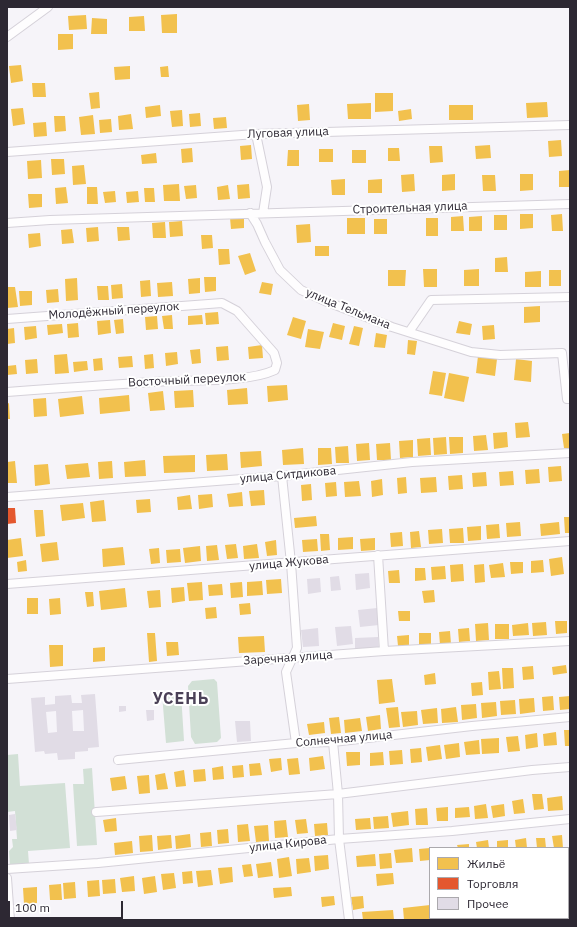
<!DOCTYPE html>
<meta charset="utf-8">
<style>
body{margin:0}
#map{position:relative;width:577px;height:927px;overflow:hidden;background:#f6f4f9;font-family:"IBM Plex Sans",sans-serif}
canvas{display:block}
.frame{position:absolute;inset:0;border:8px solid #2d2833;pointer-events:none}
.legend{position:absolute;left:429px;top:847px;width:140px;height:72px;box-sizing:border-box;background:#fff;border:1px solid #aba9ad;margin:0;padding:5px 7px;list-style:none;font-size:12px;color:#2d2833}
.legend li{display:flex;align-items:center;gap:8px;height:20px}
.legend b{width:20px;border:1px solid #aba9ad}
.scale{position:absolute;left:8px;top:901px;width:115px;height:18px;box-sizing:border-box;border:2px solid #2d2833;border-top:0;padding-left:5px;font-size:12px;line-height:14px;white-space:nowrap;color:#2d2833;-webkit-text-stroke:3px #fff;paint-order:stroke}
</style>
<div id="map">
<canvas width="577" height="927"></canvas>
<div class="frame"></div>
<ul class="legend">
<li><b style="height:11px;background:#f2c14e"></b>Жильё</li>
<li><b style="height:11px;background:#e4572e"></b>Торговля</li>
<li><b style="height:11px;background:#e1dce6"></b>Прочее</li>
</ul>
<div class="scale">100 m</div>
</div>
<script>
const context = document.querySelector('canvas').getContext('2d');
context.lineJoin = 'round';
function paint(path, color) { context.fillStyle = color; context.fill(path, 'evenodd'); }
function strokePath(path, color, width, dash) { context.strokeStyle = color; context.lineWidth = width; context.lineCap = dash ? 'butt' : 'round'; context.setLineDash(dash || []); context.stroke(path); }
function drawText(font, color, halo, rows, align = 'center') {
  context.font = font + ' "IBM Plex Sans",sans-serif'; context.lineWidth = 4; context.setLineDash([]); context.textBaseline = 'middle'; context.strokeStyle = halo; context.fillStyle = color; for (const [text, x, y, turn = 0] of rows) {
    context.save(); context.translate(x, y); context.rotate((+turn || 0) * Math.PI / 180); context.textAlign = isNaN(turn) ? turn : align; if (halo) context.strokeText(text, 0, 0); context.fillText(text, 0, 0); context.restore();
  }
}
paint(new Path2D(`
 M214,679L217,682L221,738L217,742L195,744L191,737L188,686L192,681Z
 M181,693L184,741L166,743L162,694Z
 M18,754L20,786L65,783L70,848L28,851L29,864L10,866L9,851L13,847L12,839H17L15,811L7,812V755Z
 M92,768L97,845L77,846L73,784H84L83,769Z`), '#d2e0d6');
paint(new Path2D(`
 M177,14V33H162L161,15Z
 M86,15L87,29L69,30L68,16Z
 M144,16L145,31H129V17Z
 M92,18L107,19V34H91Z
 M58,34H73V49L58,50Z
 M21,65L23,81L11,83L9,66Z
 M130,66V79L115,80L114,67Z
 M168,66L169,77H161L160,67Z
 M32,83H45L46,97H33Z
 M99,92L100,108L91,109L89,93Z
 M375,93H393V111L375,112Z
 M547,102L548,117L527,118L526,103Z
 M371,103V119H348L347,104Z
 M309,104L310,120L298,121L297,105Z
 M160,105L161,116L146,118L145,107Z
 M449,105H473V120H449Z
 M23,108L25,124L13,126L11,109Z
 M411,109L412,119L399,121L398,111Z
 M182,110L183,126L172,127L170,111Z
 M200,113L201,126L190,127L189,114Z
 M131,114L133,129L119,130L118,116Z
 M93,115L95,134L81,135L79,117Z
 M54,116H65L66,131L55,132Z
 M226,117L227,128L214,129L213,118Z
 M111,119L112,132L100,133L99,120Z
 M46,122L47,136L34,137L33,123Z
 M561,140L562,156L549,157L548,141Z
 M251,145L252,159L241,160L240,146Z
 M490,145L491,158L476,159L475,146Z
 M429,146H442L443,162L430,163Z
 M192,148L193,162L182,163L181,149Z
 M388,148H399L400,161H388Z
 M319,149H333V162H319Z
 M288,150H299V166H287Z
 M352,150H366V163H352Z
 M156,153L157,163L142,164L141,155Z
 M51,159H64L65,174L52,175Z
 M41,160L42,178L28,179L27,161Z
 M84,165L86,184L73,185L72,166Z
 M570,170V187H559V171Z
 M414,174L415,191L402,192L401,175Z
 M455,174V190L442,191V175Z
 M520,174H533V190L520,191Z
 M482,175H495L496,191H483Z
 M345,179V195H332L331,180Z
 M382,179V193H368V180Z
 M179,184L180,201H164L163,185Z
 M249,184L250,198L238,199L237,185Z
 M196,185L197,198L186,199L184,186Z
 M228,185L230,199L218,200L217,187Z
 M66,187L68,203L56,204L55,188Z
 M87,187H97L98,204H87Z
 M144,188H154L155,202H145Z
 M115,191L116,202L105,203L103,192Z
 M138,191L139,202L127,203L126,192Z
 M28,194H42V207L29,208Z
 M520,214H533V228L520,229Z
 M562,214L563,231H552L551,215Z
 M494,215H507V230H494Z
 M463,216L464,231H451V217Z
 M482,216V231H469V217Z
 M230,218H244V228L231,229Z
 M347,218H365V234H347Z
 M426,218H438V236H426Z
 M374,219H387V234H374Z
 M182,221L183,236L170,237L169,222Z
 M165,222L166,238H153L152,223Z
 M310,224L311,242L297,243L296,225Z
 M98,227L99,241L87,242L86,228Z
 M117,227H129L130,240L118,241Z
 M72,229L74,243L62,244L61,230Z
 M40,233L41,246L29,248L28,234Z
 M201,235H212L213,248L202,249Z
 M315,246H329V256H315Z
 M218,249H229L230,264L219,265Z
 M250,253L256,271L245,275L238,256Z
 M507,257L508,272H495V258Z
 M423,269H437V287H424Z
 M479,269V286H464V270Z
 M388,270H406L405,286H388Z
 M549,270H561V286H549Z
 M541,271V287H525V272Z
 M204,277H216V291L205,292Z
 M77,278L78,300L66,301L65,279Z
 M200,278V293L189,294L188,279Z
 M150,280L151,296L141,297L140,281Z
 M172,282L173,296L158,297L157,283Z
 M262,282L273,284L271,295L259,293Z
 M122,284L123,298L112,299L111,285Z
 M97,286H108L109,300H98Z
 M7,287H15L18,307L7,308Z
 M58,289L59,302L47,303L46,290Z
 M19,291H32V305L20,306Z
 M540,306V322L524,323V307Z
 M218,312L219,324L206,325L205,313Z
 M172,315L173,329H164L162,316Z
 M202,315L203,324L188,325V316Z
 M157,316L158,329L146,330L145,317Z
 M293,317L306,321L301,339L287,335Z
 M123,319L124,333L116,334L114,320Z
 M110,320L111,333L98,335L97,321Z
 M459,321L472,324L470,335L456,333Z
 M78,323L79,337L68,338L67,324Z
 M333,323L345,326L342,340L329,337Z
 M62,324L63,333L48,335L47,325Z
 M494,325L495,339L483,340L482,326Z
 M36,326L37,338L25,340L24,327Z
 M354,326L363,328L359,346L349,344Z
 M14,328L15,343L7,344V329Z
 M308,329L324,332L320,349L305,347Z
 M376,333L387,335L385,348L374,347Z
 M408,340L417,341L415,355L407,354Z
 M262,345L263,358L249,359L248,347Z
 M228,346L229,360L217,361L216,347Z
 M200,349L201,363L192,364L190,350Z
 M177,352L178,364L166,366L165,353Z
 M67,354L69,373L55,374L54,355Z
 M153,354L154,368L145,369L144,355Z
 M132,356L133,367L119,368L118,357Z
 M478,356L497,359L495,376L476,373Z
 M102,358L103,370L94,371L93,359Z
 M37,359L38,373L26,374L25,360Z
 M516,359L532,361L531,382L514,380Z
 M87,361L88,370L74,372L73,362Z
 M16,365L17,374L7,375V366Z
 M433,371L446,373L442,396L429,394Z
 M449,373L469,377L464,402L444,398Z
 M287,385L288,400L268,402L267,386Z
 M247,388L248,404L228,405L227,390Z
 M193,390L194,407L175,408L174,391Z
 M163,391L165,410L150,411L148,393Z
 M129,395L130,411L100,414L99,398Z
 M82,396L84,414L60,417L58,399Z
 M46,398L47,416L34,417L33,399Z
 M9,403L10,419H7V404Z
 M528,422L530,437L516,438L515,423Z
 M507,432L508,447L494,449L493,433Z
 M570,433V448H564L562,434Z
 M486,435L488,450L474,451L473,436Z
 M446,437L447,454L434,455L433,438Z
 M449,437H463V453L450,454Z
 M430,438L431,455L418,456L417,439Z
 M413,440V457L400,458L399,441Z
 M369,443L370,460L357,461L356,444Z
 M390,443L391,460H377L376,444Z
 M348,446L349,463H336L335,447Z
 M303,448L304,464L283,465L282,450Z
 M318,448H331L332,464L318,465Z
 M261,451L262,466L241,468L240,452Z
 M227,454L228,470L207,471L206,455Z
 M195,455V472L164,473L163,456Z
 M145,460L146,476L125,477L124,462Z
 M15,461L17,483H7V462Z
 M112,461L113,478L99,479L98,462Z
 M88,463L90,477L67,479L65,465Z
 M48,464L50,484L35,486L34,465Z
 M561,466L562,481L549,482L548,467Z
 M539,469L540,483L526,484L525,470Z
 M513,471L514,485L500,486L499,472Z
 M486,472L487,486L473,487L472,473Z
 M462,475L463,489L449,490L448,476Z
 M406,477L407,493L398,494L397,478Z
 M436,477L437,492L421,493L420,478Z
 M382,479L383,495L372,497L371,481Z
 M359,481L361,496L345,497L344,482Z
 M336,482L337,496L326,497L325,483Z
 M311,484L312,500L302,501L301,485Z
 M264,490L265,505L251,506L249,491Z
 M242,492L243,506L229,507L227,494Z
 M212,494L213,507L199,509L198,495Z
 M190,495L192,509L178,510L177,497Z
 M150,499L151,512L137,513L136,500Z
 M104,500L106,521L92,522L90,502Z
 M83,503L85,518L62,521L60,505Z
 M34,510H43L45,536L36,537Z
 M316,516L317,526L295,528L294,518Z
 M564,517H570V533H565Z
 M520,522L521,536L507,537L506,523Z
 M559,522L560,534L541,536L540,524Z
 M499,524L500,538L487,539L486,525Z
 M481,526V540L468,541L467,527Z
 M463,528L464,543H450L449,529Z
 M442,529L443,543L429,544L428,530Z
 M419,531L421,547L411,548L410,532Z
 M402,532L403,546L391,547L390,533Z
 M320,534H329L330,550L321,551Z
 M353,537V549L338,550V538Z
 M21,538L23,556L7,558V540Z
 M375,538V550L361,551L360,539Z
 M317,539L318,551L303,552L302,540Z
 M276,540L277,555L267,556L265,542Z
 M57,542L59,560L42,562L40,544Z
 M236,544L238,558L227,559L225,545Z
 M257,544L259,558L244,559L243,546Z
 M217,545L219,560L207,561L206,546Z
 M200,546L201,561L185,563L183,548Z
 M123,547L125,565L103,567L102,549Z
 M159,548L160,563L151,564L149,549Z
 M180,549L181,562L167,563L166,550Z
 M562,557L564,574L551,576L549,559Z
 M26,560L27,571L18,572L17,562Z
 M543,560L544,572L531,573V561Z
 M510,562H523V573L511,574Z
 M503,563L505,577L491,578L489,565Z
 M463,564L464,581L451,582L450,565Z
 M484,564L485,582L475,583L474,565Z
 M445,566L446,579L432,580L431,567Z
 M415,568H425L426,580L415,581Z
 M399,570L400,583H389L388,571Z
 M281,579L282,593L267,594L266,580Z
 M262,581L263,595L247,596V582Z
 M202,582L203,600L189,601L187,583Z
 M242,582L243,597L231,598L230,583Z
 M222,584L223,595L209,596L208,585Z
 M184,587L185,601L172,603L171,588Z
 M125,588L127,607L101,610L99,591Z
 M160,590L161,607L149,608L147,591Z
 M434,590L435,602L424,603L422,591Z
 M85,592H93L94,606L87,607Z
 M27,598H38V614H27Z
 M60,598L61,614L50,615L49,599Z
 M250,603L251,614L240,615L239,604Z
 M216,607L217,618L206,619L205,608Z
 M398,611H410V621H399Z
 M555,621H567V633L556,634Z
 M546,622L547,635L533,636L532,623Z
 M488,623L489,640L476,641L475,624Z
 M528,623L529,635L513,636L512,625Z
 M495,624H509V639H495Z
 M469,628L470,641L459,642L458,629Z
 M450,631L451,644L440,645L439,632Z
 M147,633H155L157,661L149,662Z
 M419,633H431V644L419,645Z
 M409,635V645L398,646L397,636Z
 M264,636L265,652L239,653L238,637Z
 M166,642H178L179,655L167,656Z
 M49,645H63V666L50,667Z
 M105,647V661L93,662V648Z
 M566,665L567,673L553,675L552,667Z
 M533,666L534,679L523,680L522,667Z
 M502,668H513L514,688L503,689Z
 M499,671L501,689L489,690L488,672Z
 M435,673L436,684L425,685L424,675Z
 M392,679L395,702L379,704L377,680Z
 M482,682L483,695L472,696L471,683Z
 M553,696L554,710L543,711L542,697Z
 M570,696V709L560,710L559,697Z
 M534,698L535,712L520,714L519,699Z
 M515,700L516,714L501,715L500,701Z
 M496,702L497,716L482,718L481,703Z
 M476,704L477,718L462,720L461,705Z
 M398,707L400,727L389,728L386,708Z
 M456,707L458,722L442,723L441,709Z
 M437,708L438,723L423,724L421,710Z
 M417,711L418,725L403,727L401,712Z
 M380,715L381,729L368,731L366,717Z
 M339,717L341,733L331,734L329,718Z
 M360,718L362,731L345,733L344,720Z
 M324,722L325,733L309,735L307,724Z
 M564,730H570V746H565Z
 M556,732L557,745L544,746L543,734Z
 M537,733L538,747L526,749L525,735Z
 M518,736L520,751L508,752L506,737Z
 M499,738V753L482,754L481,739Z
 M479,740L480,754L466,755L464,742Z
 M459,743L460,757L446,759L444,745Z
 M440,745L442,759L428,761L426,747Z
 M421,748L422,762L411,763L410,749Z
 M402,750L403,764L390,765L389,751Z
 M346,752H360V765L347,766Z
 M383,752L384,765L370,766V753Z
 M323,756L325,769L310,771L309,758Z
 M281,758L282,770L271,772L269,759Z
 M298,758L300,774L289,775L287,759Z
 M260,763L262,775L250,776L249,764Z
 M243,765L244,777L233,778L232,766Z
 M223,766L224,779L213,780L212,768Z
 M205,769L206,781L194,782L193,770Z
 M184,770L186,786L176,787L174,772Z
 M165,773L168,789L157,790L155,775Z
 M149,775L150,793L139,794L137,776Z
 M125,776L127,789L112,791L110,778Z
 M532,794H542L544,809L534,810Z
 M562,796L563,810L548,811L547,798Z
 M523,799L525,813L514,814L512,801Z
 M486,804L488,818L475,819L474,806Z
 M504,804L505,816L493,818L491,806Z
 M448,807V821H437L436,808Z
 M469,807L470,817L455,818V808Z
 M427,808L428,825H416L415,809Z
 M408,811L409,825L393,827L391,813Z
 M388,816L389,828L374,829L373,817Z
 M116,818L117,831L105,832L103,820Z
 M370,818L371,829L356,830L355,819Z
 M306,819L308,833L297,834L295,820Z
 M286,820L288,837L275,838L274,821Z
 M327,823L328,835L315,836L314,824Z
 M248,824L250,841L238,842L237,825Z
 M268,825L269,841L256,842L254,826Z
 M228,829L229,843L218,844L217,830Z
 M211,832L212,846L201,847L200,833Z
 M190,834L191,847L176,849L175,836Z
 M152,835L153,851L140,852L139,836Z
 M171,835L172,848L158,850L157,836Z
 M562,835L563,848H554L552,836Z
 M526,838L527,848H516L515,840Z
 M536,838H545L546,848H537Z
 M488,840L489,848H477L476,842Z
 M508,840V848H497V841Z
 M132,841L133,853L115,855L114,843Z
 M469,844V848H458L457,845Z
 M412,848L413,862L396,863L394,850Z
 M430,848V860L420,861L419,849Z
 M391,853L392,868L380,869L379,854Z
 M375,854L376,866L357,867L356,856Z
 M328,855L329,869L315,871L314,856Z
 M289,857L292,876L279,878L277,859Z
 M309,858L311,872L297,874L296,859Z
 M271,862L273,876L258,878L256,864Z
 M251,864L253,876L244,877L242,865Z
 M232,867L233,882L220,884L218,868Z
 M211,870L213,885L198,887L196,871Z
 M192,871L193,883L183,884L182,872Z
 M174,873L176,888L163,890L161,874Z
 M393,873L394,884L377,886L376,874Z
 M134,876L135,891L122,892L120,878Z
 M155,876L157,892L144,894L142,878Z
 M115,879L116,893L103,894L102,880Z
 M99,880L100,896L88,897L87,881Z
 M75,882L76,898L64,899L63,883Z
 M61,884L62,900H50L49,885Z
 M37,887V903L24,904L23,888Z
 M291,887L292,896L274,898L273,888Z
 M570,891V906L568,907V892Z
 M334,896L335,905L322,907L321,897Z
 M363,896L364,908L353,910L351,897Z
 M430,905V918H432V920H404L403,908Z
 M393,910L394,920H363L362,912Z`), '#f2c14e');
paint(new Path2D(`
 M7,508H15L16,523L7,524Z`), '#e4572e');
paint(new Path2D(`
 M369,573L370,588L356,590L355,574Z
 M339,576L341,590L331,591L330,577Z
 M320,578L321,592L308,594L307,579Z
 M377,608L379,625L360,627L358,610Z
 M351,626L353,644L337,646L335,627Z
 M318,628L319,646L303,647L301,630Z
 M378,637L379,649L355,650V638Z
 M95,694L99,747L88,748V751L75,752V759L58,760L57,753L45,754L44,751L35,752L31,698L45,697V705L55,704V696L71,695L72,703H82L81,695ZM83,710L84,731H73L72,711ZM56,711L57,732L48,733L46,712Z
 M119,706H126V711L119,712Z
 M146,710H154V720L147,721Z
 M235,721H250L251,741L237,742Z
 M15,814L17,830L10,831L9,815Z`), '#e1dce6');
const minor = new Path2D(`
 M7,37L48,7
 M256,134L267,187L263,213
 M7,152L256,134L570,125
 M250,213L257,224L265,242L280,270L301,290L325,301L392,327L471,352L500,355L562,353L567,399H570
 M7,223L50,220L570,204
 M7,319L222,303L237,311L274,353L277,363L275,370C249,382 201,380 172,381C117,384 62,388 7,392
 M409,332L431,300L570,297
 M282,476L291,563L297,648L286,672L296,743
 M7,497L282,476L412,462L570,453
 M378,555L384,651
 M7,584L570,541
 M7,679L384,651L570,641
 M333,742L338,794L339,839L349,920
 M118,760L296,743L333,742L472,726L570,717
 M96,812L338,794L532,770L570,767
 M7,869L98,863L339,839L452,831L570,819
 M7,878L10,920
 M568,917H570
 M539,920L560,918`);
strokePath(minor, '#d5d1d9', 10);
strokePath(minor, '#fefdfe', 8);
drawText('12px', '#2d2833', '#fff', [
 ["Луговая улица",288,133,-2],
 ["Строительная улица",410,208,-2],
 ["улица Тельмана",348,309,22],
 ["Молодёжный переулок",114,311,-4],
 ["Восточный переулок",187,380,-3],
 ["улица Ситдикова",288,475,-5],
 ["улица Жукова",289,563,-5],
 ["Заречная улица",288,658,-4],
 ["Солнечная улица",344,739,-5],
 ["улица Кирова",288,844,-6]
]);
context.letterSpacing = '1px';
drawText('bold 16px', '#4b4157', '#fff', [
 ["УСЕНЬ",181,699]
]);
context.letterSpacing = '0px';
</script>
